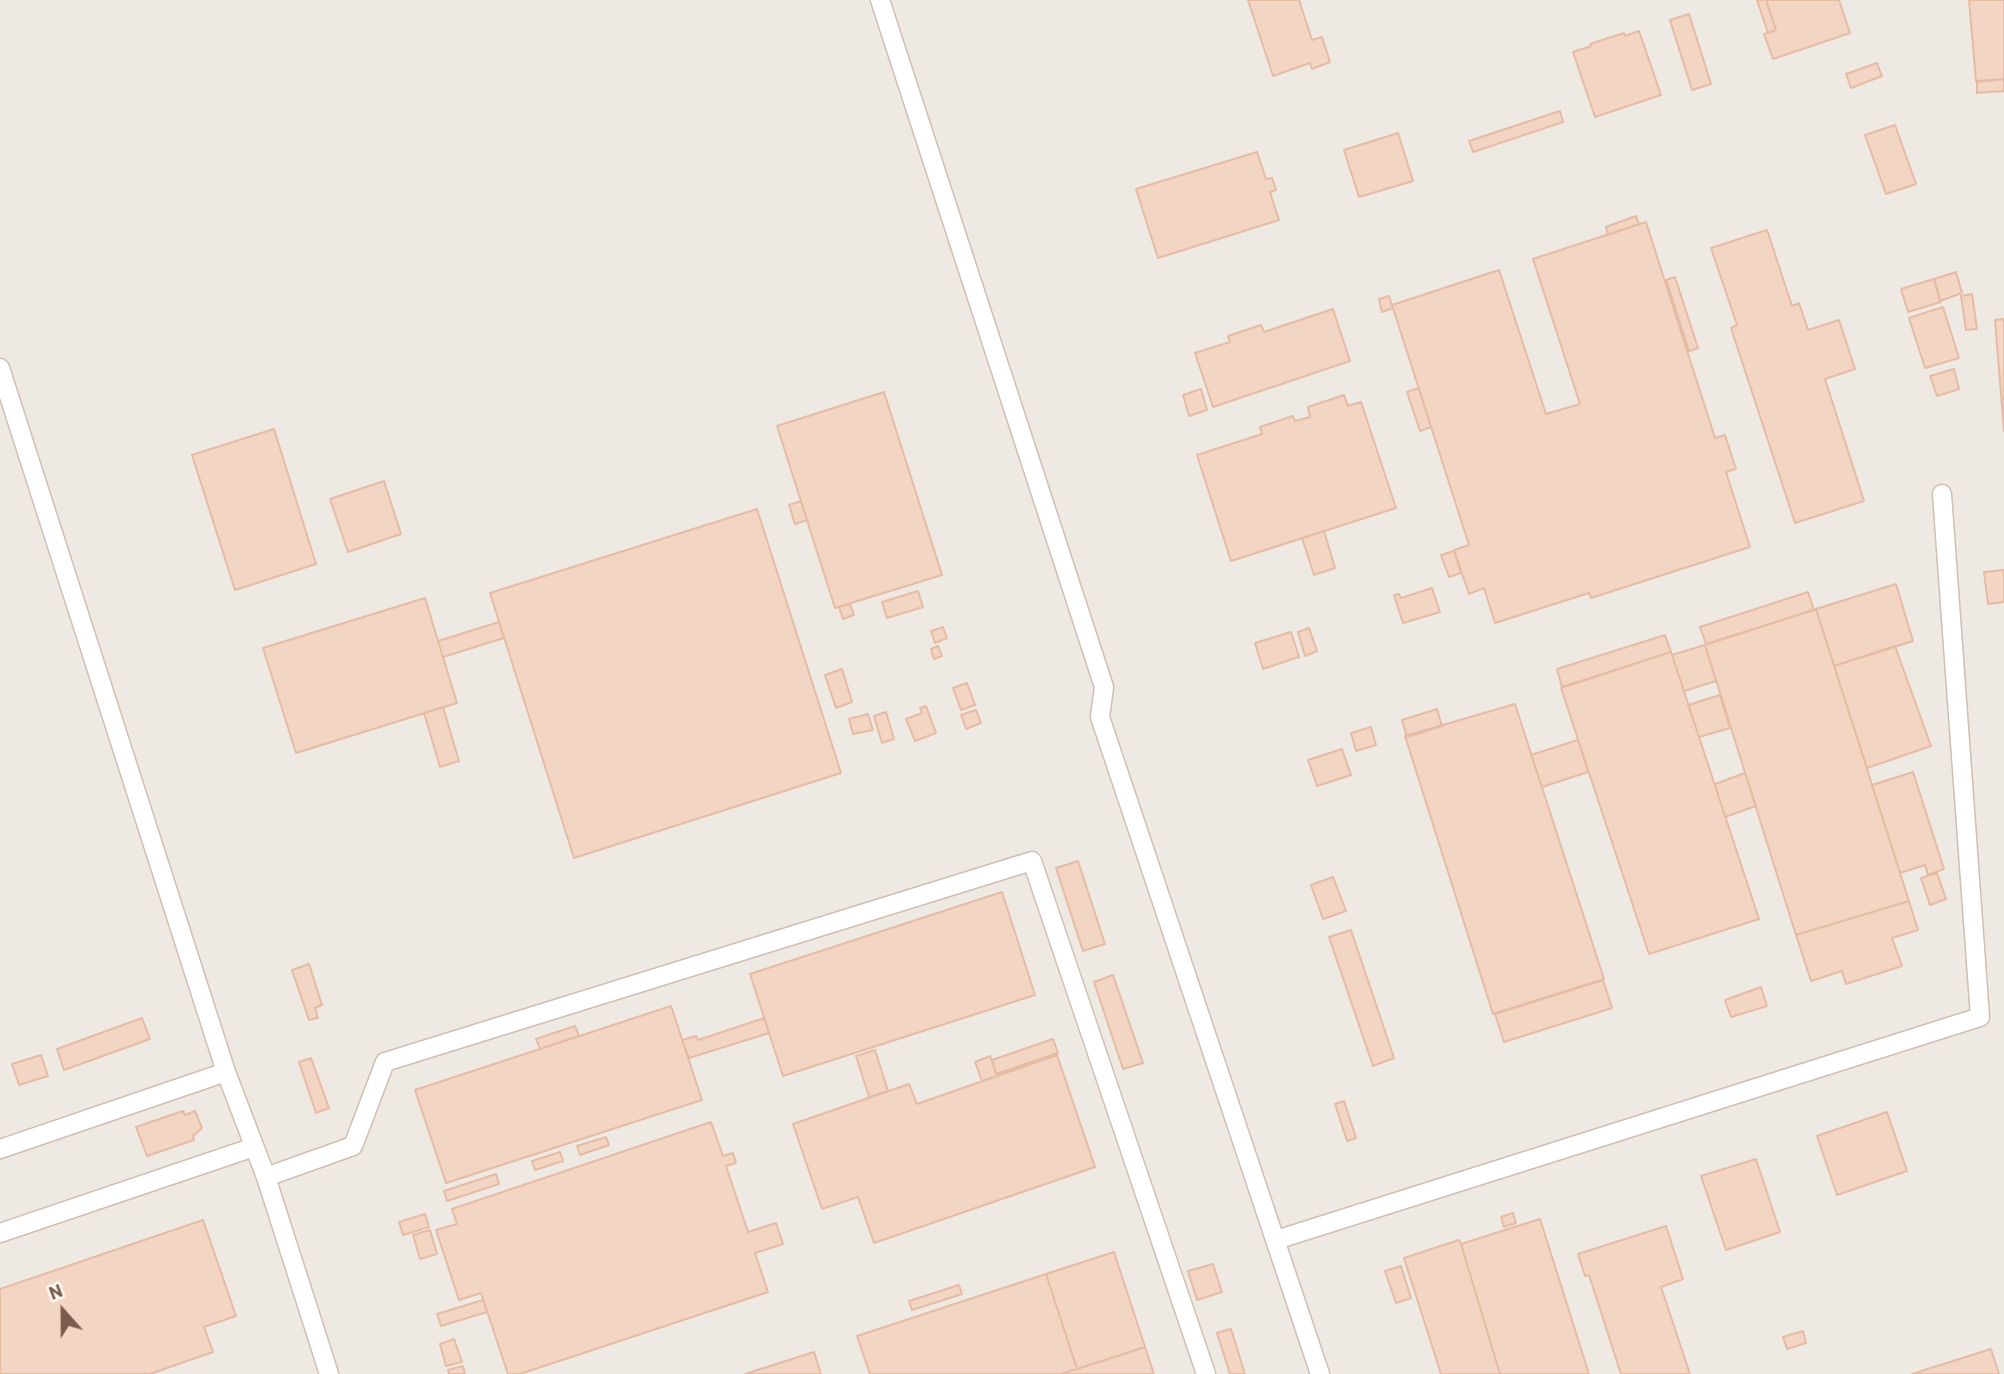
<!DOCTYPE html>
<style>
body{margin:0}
#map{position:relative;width:2004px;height:1374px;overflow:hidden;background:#fdf6ec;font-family:Barlow,sans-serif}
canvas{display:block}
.north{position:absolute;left:28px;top:1276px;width:70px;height:70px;-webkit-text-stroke:5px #fffaf3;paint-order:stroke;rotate:339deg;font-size:19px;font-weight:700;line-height:28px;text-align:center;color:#7a5c4d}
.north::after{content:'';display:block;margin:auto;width:24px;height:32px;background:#7a5c4d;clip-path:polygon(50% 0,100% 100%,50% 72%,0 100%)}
</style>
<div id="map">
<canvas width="2004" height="1374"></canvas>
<div class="north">N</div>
</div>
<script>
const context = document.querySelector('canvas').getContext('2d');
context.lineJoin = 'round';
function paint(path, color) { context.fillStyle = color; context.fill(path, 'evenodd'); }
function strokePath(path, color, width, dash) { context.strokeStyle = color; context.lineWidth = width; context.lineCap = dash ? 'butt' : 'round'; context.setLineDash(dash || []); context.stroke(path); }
paint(new Path2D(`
 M0,0H2004V1374H0Z`), '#efe9e4');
const building = new Path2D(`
 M1248,0H1299L1312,40L1322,37L1330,62L1312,69L1310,63L1273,76Z
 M1757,0H1766L1776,30L1768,33Z
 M1766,0H1839L1850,33L1773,59L1764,34L1776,30Z
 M1969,0H2004V79L1976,81Z
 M1689,14L1711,84L1692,90L1670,20Z
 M1639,31L1661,95L1595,117L1573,52L1591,46L1590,44L1624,33L1625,36Z
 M1877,63L1882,76L1851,88L1846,74Z
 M2004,79V91L1977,93V82Z
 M1560,111L1563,122L1473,152L1469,141Z
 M1895,125L1916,184L1886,194L1865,135Z
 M1398,133L1413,181L1359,197L1344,150Z
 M1257,152L1266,179L1272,178L1276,190L1270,192L1279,220L1158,258L1136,189Z
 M1636,216L1639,224L1608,235L1606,227Z
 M1646,222L1715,438L1725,435L1736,469L1726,472L1750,547L1591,598L1589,593L1495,623L1484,588L1469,594L1454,550L1469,545L1392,305L1499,270L1546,414L1580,404L1533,259Z
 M1767,230L1792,306L1799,303L1808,330L1839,320L1855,369L1825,379L1864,501L1795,523L1731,328L1737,325L1711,248Z
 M1956,272L1962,293L1940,301L1934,279Z
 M1675,277L1698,348L1689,351L1666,280Z
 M1934,279L1941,302L1908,312L1901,289Z
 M1972,294L1977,329L1966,330L1961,296Z
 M1389,296L1393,308L1382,312L1379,299Z
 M1943,307L1959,358L1925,368L1909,318Z
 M1333,309L1350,361L1213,407L1195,353L1230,342L1228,336L1261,325L1264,332Z
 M2004,319V431L1995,320Z
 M1954,369L1959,389L1937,396L1930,376Z
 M1419,388L1431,427L1420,431L1407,392Z
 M1201,389L1207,410L1189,416L1183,395Z
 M884,392L942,575L835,608L777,426Z
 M1344,395L1348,406L1361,402L1396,508L1231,561L1197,455L1262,434L1260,427L1293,416L1295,421L1310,417L1308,407Z
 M274,429L316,564L235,590L192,455Z
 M384,481L401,534L348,552L330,499Z
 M801,501L807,520L795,524L789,505Z
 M757,509L841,773L574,858L490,593Z
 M1324,531L1335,568L1314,575L1302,538Z
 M1454,551L1461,573L1449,577L1441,555Z
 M2004,570V602L1988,604L1984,572Z
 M1896,584L1913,641L1834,666L1816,609Z
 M1432,588L1440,612L1403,623L1394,595L1399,594L1401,598Z
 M918,591L923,607L887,618L882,602Z
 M1808,592L1814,610L1706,644L1700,627Z
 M425,598L457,703L296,753L263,648Z
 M850,604L854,615L843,619L839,607Z
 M1816,609L1909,901L1796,935L1705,645Z
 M499,622L504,638L443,657L438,641Z
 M943,627L947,638L935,643L931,631Z
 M1309,628L1317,651L1305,656L1298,632Z
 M1291,632L1299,657L1263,669L1255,643Z
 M1665,635L1671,652L1562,687L1557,669Z
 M1705,645L1716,681L1684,691L1672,655Z
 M938,646L942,656L934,659L931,649Z
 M1895,646L1931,746L1867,768L1834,666Z
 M1671,652L1759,919L1649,954L1561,688Z
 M842,669L852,702L836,708L825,675Z
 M967,683L975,705L961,710L953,688Z
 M1720,695L1730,728L1699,737L1688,705Z
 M1515,704L1604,979L1493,1014L1405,736Z
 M926,706L936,733L915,741L906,719L922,713L920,708Z
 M443,707L459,761L440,767L424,713Z
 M1437,709L1442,726L1407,737L1402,720Z
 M976,710L981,723L966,729L961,715Z
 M886,712L894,739L882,743L874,716Z
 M868,714L873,730L853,734L849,719Z
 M1371,727L1376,745L1356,751L1351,733Z
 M1578,740L1588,772L1542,787L1531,755Z
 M1342,749L1351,775L1317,786L1308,760Z
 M1913,772L1944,869L1928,875L1925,865L1900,873L1872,785Z
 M1745,773L1756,806L1725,817L1715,784Z
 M1078,861L1105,944L1083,951L1056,868Z
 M1937,873L1946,899L1930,905L1921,878Z
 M1333,877L1346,911L1323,919L1311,885Z
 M1002,892L1035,995L783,1076L750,974Z
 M1909,901L1918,930L1892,938L1902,966L1846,984L1842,971L1811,981L1796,935Z
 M1351,930L1394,1058L1373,1066L1329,937Z
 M309,964L322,1005L315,1008L318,1018L309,1020L292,970Z
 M1113,975L1143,1063L1123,1069L1094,982Z
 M1603,980L1612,1008L1504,1042L1495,1014Z
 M1761,987L1767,1006L1731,1017L1725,1000Z
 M671,1006L702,1100L446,1183L415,1090Z
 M142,1018L150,1039L64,1070L57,1049Z
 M764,1018L769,1033L689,1058L682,1040L696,1036L698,1040Z
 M575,1026L579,1036L540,1049L536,1039Z
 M1053,1039L1058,1053L996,1074L992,1060Z
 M875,1050L888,1091L869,1097L856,1056Z
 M41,1055L48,1076L19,1085L12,1064Z
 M1057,1055L1095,1167L874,1243L858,1197L822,1209L793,1124L909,1084L917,1104Z
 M990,1056L997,1076L982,1081L975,1062Z
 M311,1058L329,1108L316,1113L299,1062Z
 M1344,1101L1356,1138L1347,1141L1335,1104Z
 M183,1111L185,1115L195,1111L202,1128L193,1136L194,1140L147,1156L136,1127Z
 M1887,1112L1907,1171L1837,1195L1817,1136Z
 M711,1122L723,1156L733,1153L736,1163L726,1166L748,1232L776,1223L783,1244L755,1253L768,1292L520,1374H508L481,1293L459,1300L436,1230L457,1224L452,1209Z
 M606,1137L609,1145L580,1155L577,1146Z
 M560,1152L563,1161L535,1170L532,1161Z
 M1756,1159L1780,1232L1726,1250L1701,1176Z
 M496,1174L499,1184L447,1201L444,1191Z
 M1513,1213L1516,1223L1504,1227L1501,1217Z
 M425,1214L429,1227L403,1235L399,1222Z
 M1540,1219L1589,1374H1500L1461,1244Z
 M203,1220L236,1316L204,1327L213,1352L150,1374H0V1289Z
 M1666,1226L1683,1279L1661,1287L1690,1374H1621L1589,1275L1585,1276L1578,1254Z
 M430,1230L437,1254L420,1259L413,1235Z
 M1459,1240L1461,1244L1500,1374H1441L1404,1258Z
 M1114,1252L1145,1347L1077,1369L1046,1274Z
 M1213,1264L1222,1292L1197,1300L1188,1271Z
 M1401,1266L1411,1298L1396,1303L1385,1271Z
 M1046,1274L1077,1369L1061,1374H870L857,1336Z
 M959,1285L962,1294L912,1310L909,1301Z
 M483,1300L487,1312L441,1326L437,1314Z
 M1231,1329L1245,1374H1230L1217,1333Z
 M1803,1331L1806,1343L1787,1349L1783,1337Z
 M454,1339L462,1362L446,1366L440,1344Z
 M1145,1347L1154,1374H1061L1077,1369Z
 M1991,1349L1999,1374H1912Z
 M814,1352L821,1374H745Z
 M463,1366L465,1374H449L448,1370Z`);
paint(building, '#f3d5c3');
strokePath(building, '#e6bba3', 2);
const service = new Path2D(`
 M880,0L1104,687L1100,717L1320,1374
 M0,368L226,1072L0,1149
 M226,1072L266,1177L329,1374
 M266,1177L353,1146L385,1062L1032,861L1206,1374
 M0,1233L254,1147
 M1276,1240L1980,1017L1942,494`);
strokePath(service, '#d1beb0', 21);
strokePath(service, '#fff', 18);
</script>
